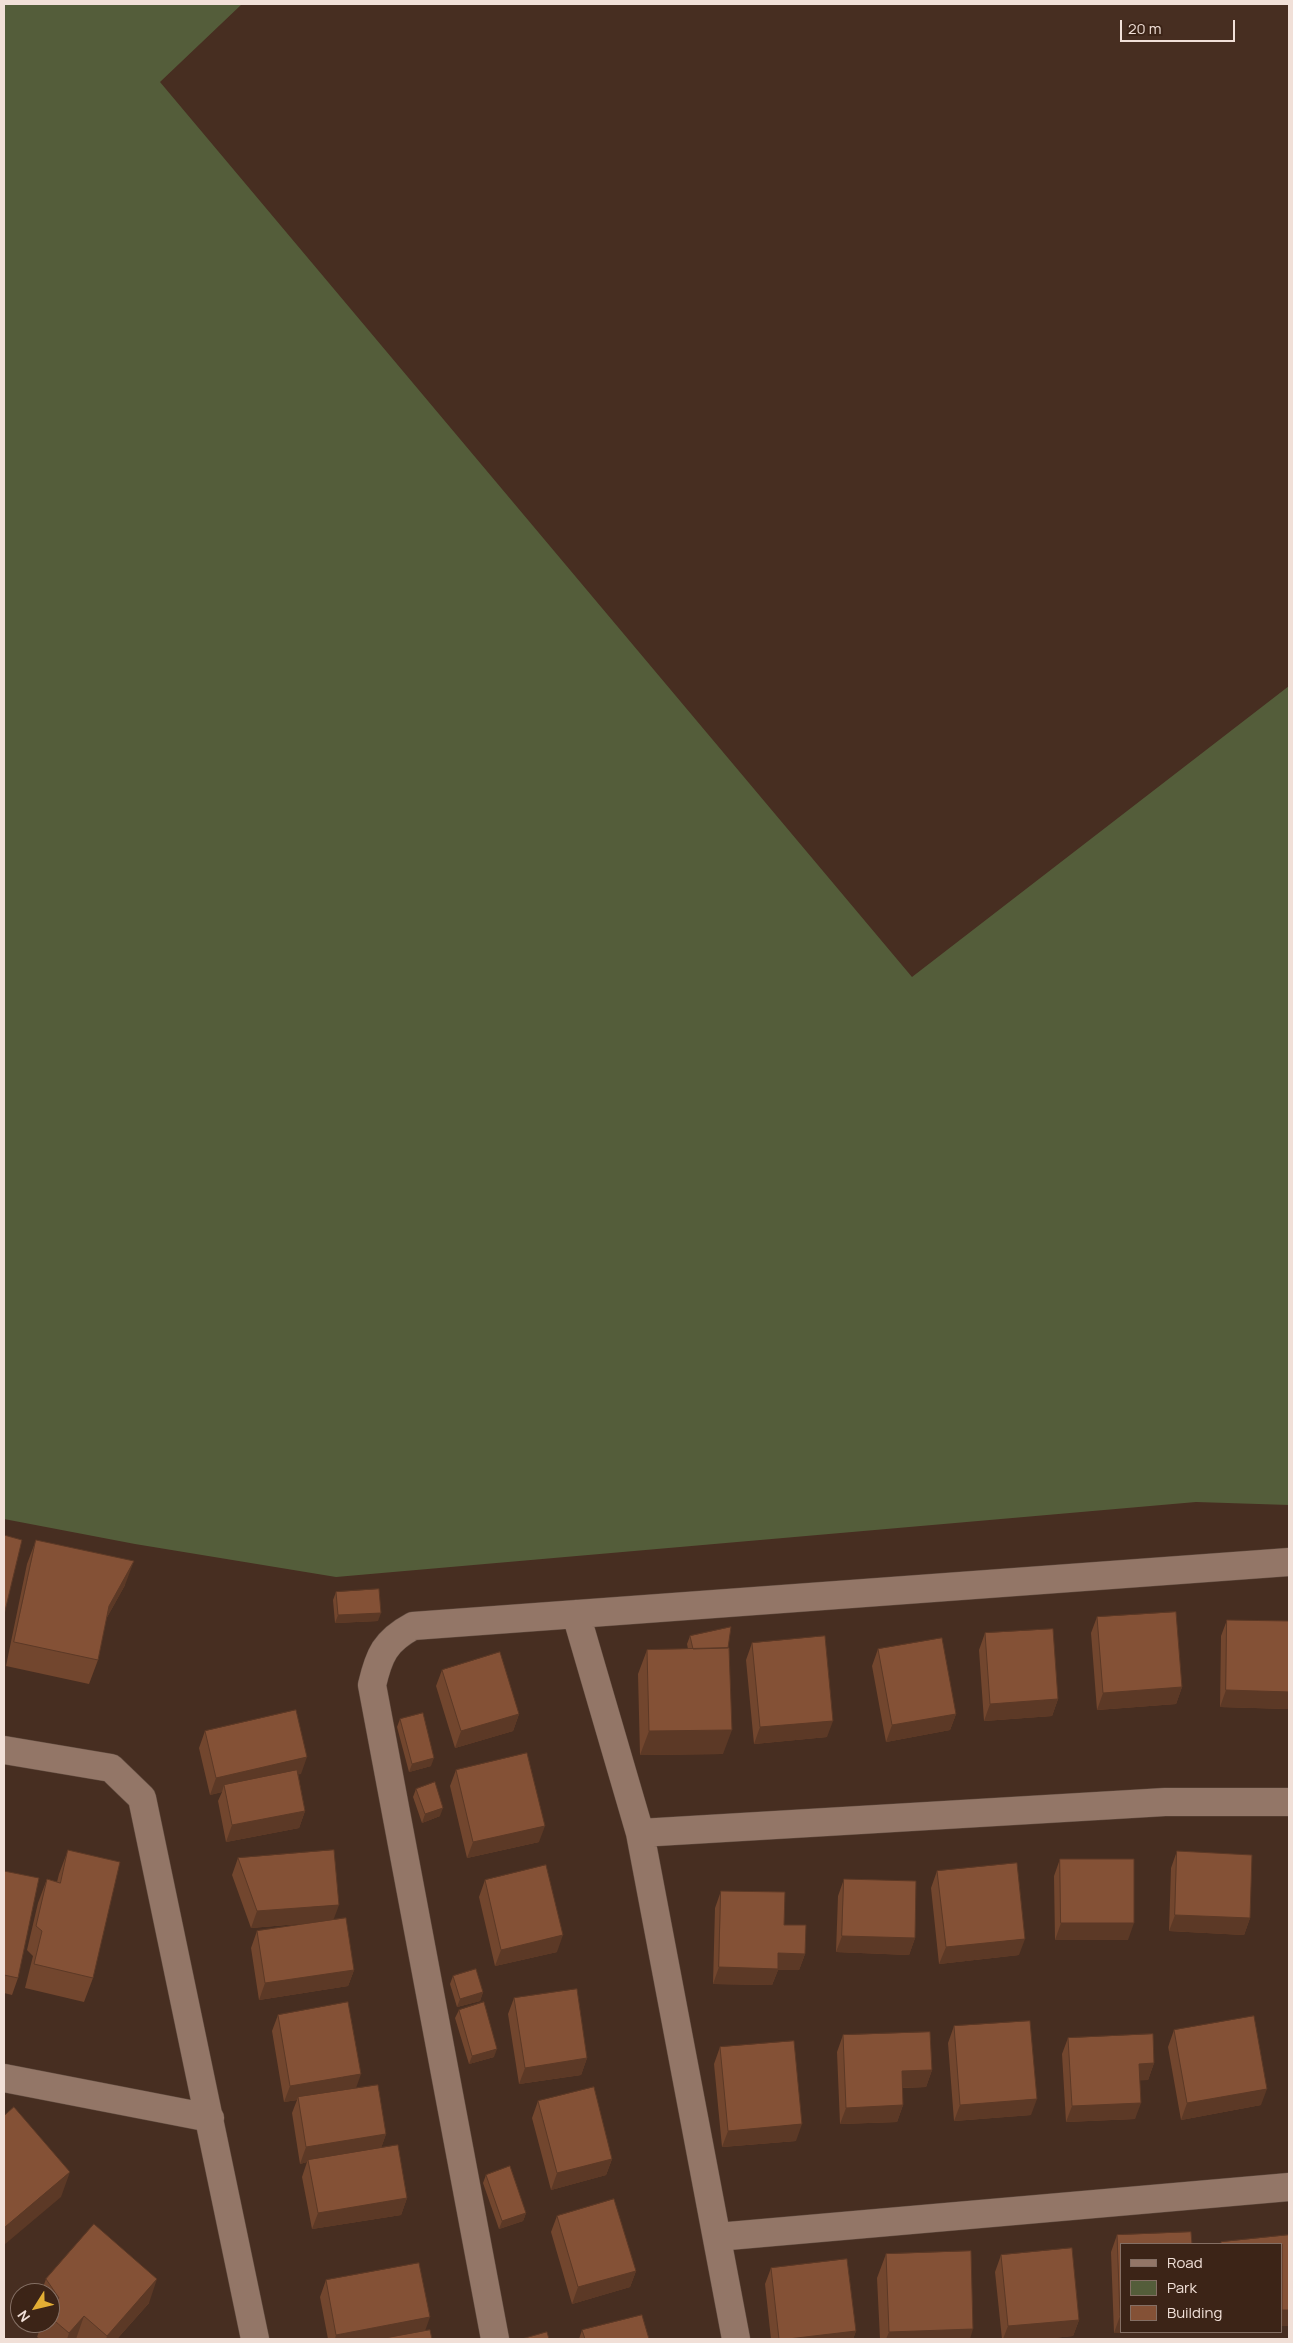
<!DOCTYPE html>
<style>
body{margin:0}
#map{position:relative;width:1293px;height:2343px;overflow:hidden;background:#472e21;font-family:Manrope,sans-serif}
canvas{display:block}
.frame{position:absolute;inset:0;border:5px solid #f1e0d8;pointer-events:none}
.legend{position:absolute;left:1120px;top:2243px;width:162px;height:90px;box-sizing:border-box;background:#3c2417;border:1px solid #846f64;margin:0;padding:6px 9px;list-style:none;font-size:15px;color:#f1e0d8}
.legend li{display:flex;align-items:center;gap:10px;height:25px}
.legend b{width:25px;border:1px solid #846f64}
.north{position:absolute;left:10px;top:2283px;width:50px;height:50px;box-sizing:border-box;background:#3c2417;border:1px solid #846f64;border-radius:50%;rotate:234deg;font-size:14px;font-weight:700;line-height:20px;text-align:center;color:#f1e0d8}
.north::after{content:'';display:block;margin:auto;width:18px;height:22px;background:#e3ae34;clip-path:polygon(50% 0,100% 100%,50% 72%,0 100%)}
.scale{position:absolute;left:1120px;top:20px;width:115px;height:22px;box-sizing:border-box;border:2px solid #f1e0d8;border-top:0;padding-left:6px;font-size:15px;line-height:18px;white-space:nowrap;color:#f1e0d8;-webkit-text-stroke:4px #3c2417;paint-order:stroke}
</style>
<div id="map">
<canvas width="1293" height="2343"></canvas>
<div class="frame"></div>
<ul class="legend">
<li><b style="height:6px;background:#937667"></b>Road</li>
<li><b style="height:14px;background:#545d3a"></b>Park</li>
<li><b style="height:14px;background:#845136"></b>Building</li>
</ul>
<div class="north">N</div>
<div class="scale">20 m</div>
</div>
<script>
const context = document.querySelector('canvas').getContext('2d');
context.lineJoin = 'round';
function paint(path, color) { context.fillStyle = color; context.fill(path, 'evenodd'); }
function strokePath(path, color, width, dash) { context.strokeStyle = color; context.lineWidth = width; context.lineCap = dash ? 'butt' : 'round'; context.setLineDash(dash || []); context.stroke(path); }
paint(new Path2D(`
 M4,4H242L160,82L912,977L1289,686V1505L1196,1502L336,1577L135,1544L4,1519Z`), '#545d3a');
const minor = new Path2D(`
 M576,1614L640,1833L736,2339
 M4,1750L111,1768L142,1798L255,2339
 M640,1833L1165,1802H1289
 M4,2078L210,2118
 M717,2237L1289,2187
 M495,2339L372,1685C379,1655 385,1641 413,1626L1289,1562`);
strokePath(minor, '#604b3f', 29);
strokePath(minor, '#937667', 28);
paint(new Path2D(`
 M36,1540L125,1585L106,1619L98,1660L89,1684L6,1666L27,1564Z
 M336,1592L378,1621L335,1623L333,1600Z
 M1097,1617L1182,1687L1176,1704L1097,1710L1091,1633Z
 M1227,1620L1288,1709L1220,1707L1221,1636Z
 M985,1633L1058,1699L1052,1716L984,1721L979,1650Z
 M690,1636L728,1648L723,1754L640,1755L638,1674L647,1650L688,1649L687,1644Z
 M752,1643L827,1737L754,1744L746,1660Z
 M878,1649L956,1714L950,1730L886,1742L872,1666Z
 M442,1670L519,1714L513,1731L455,1748L436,1686Z
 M400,1719L431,1766L409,1772L397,1727Z
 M205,1731L301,1774H298L305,1811L299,1828L226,1842L218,1801L222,1792L210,1795L199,1748Z
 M456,1770L539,1842L467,1858L450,1786Z
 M416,1789L440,1816L422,1823L413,1797Z
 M68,1850L93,1978L84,2002L25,1988L33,1956L27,1950L38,1903L47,1879L57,1882L59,1874Z
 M1177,1851L1250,1918L1244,1935L1169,1931L1171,1868Z
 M238,1858L333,1920L354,1970L348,1986L259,2000L251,1948L257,1931L310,1923L251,1928L232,1875Z
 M1060,1859L1128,1940H1055L1054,1876Z
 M4,1871L18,1978L12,1995L4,1993Z
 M937,1871L1019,1955L939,1964L931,1888Z
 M844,1879L915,1938L909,1955L836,1952L838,1896Z
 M485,1880L557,1952L495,1966L479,1897Z
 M721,1891L784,1925L805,1954L799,1970H778L772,1985L713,1984L715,1908Z
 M453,1976L483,1992L480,2001L457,2007L450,1984Z
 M514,1998L587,2058L581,2075L519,2084L508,2014Z
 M459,2010L494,2057L469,2064L455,2018Z
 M278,2015L356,2088L386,2134L381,2148L407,2198L401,2215L312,2229L302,2177L307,2162L300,2164L292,2113L297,2100L284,2102L272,2031Z
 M954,2026L1031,2115L954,2121L948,2043Z
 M1174,2030L1261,2105L1181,2120L1168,2047Z
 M843,2035L932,2070L926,2087L902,2088L903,2105L897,2122L840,2124L837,2052Z
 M1068,2038L1154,2063L1148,2080H1140L1135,2119L1066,2122L1062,2054Z
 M720,2047L796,2141L722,2147L714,2064Z
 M538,2101L612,2159L606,2175L551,2190L532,2118Z
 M486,2175L526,2213L523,2221L499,2229L483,2183Z
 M557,2216L636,2271L630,2287L572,2304L551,2232Z
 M1117,2235L1122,2332H1139L1114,2333L1111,2252Z
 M886,2254L970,2339H880L877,2278Z
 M1001,2255L1079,2320L1073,2336L1042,2339H1002L995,2272Z
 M771,2268L856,2331L853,2339H771L765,2284Z
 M46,2279L149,2303L117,2339H40L37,2337L42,2323H50V2293H41Z
 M326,2280L425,2331L432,2339H328L320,2297Z
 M582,2330L649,2339H579Z`), '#72462e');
paint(new Path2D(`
 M134,1561L125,1585L100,1630L109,1606Z
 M381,1613L378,1621L335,1623L338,1615Z
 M1182,1687L1176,1704L1097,1710L1103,1693Z
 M1226,1690L1289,1692V1704L1288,1709L1220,1707Z
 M1058,1699L1052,1716L984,1721L990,1704Z
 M519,1714L513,1731L455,1748L461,1731Z
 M956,1714L950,1730L886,1742L892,1725Z
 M833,1721L827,1737L754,1744L760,1727Z
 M732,1730L723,1754L640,1755L649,1731Z
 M307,1757L301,1774L225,1791L224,1785L222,1792L210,1795L216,1778Z
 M434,1758L431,1766L409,1772L412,1764Z
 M443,1808L440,1816L422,1823L425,1814Z
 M305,1811L299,1828L226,1842L232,1825Z
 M545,1826L539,1842L467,1858L473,1842Z
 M339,1905L333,1921L251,1928L257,1911Z
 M1175,1915L1250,1918L1244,1935L1169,1931Z
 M1061,1923H1134L1128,1940H1055Z
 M563,1935L557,1952L495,1966L501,1950Z
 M842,1936L915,1938L909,1955L836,1952Z
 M1025,1939L1019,1955L939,1964L946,1947Z
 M778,1953L805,1954L799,1970H778L772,1985L713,1984L719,1967Z
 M354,1970L348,1986L259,2000L265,1983Z
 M483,1992L480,2001L457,2007L460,1999Z
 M497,2049L494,2057L469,2064L472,2056Z
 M587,2058L581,2075L519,2084L525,2068Z
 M1154,2063L1148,2080L1133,2081L1139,2064Z
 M932,2070L926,2087L896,2088L902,2071Z
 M361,2074L355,2091L298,2097L297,2100L284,2102L290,2086Z
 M1267,2089L1261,2105L1181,2120L1187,2103Z
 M1037,2099L1031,2115L954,2121L960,2105Z
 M1141,2103L1135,2119L1066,2122L1072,2106Z
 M903,2105L897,2122L840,2124L846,2108Z
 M802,2124L796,2141L722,2147L728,2131Z
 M386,2134L380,2151L308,2160L307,2162L300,2164L306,2147Z
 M612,2159L606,2175L551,2190L557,2173Z
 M70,2172L61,2197L4,2245V2230L5,2227Z
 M407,2198L401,2215L312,2229L318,2213Z
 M526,2213L523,2221L499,2229L502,2221Z
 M636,2271L630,2287L572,2304L578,2287Z
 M157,2279L149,2303L117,2339H106L107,2336Z
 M1282,2310H1289V2326H1282Z
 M84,2316L76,2339H67L69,2333Z
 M1120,2316H1122V2332H1139L1114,2333Z
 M430,2317L424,2334L396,2339H335L336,2335Z
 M1079,2320L1073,2336L1042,2339H1003L1008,2326Z
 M973,2329L970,2339H886L889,2332Z
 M856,2331L853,2339H788Z`), '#5c3926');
const building = new Path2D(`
 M4,1535L22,1540L4,1615Z
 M36,1540L134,1561L109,1606L98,1660L14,1642Z
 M379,1589L381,1613L338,1615L336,1592Z
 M1176,1612L1182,1687L1103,1693L1097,1617Z
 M1227,1620L1289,1621V1692L1226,1690Z
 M731,1627L728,1648L693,1649L690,1636Z
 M1053,1629L1058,1699L990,1704L985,1633Z
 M825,1636L833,1721L760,1727L752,1643Z
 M942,1638L956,1714L892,1725L878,1649Z
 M729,1648L732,1730L649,1731L647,1650Z
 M500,1652L519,1714L461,1731L442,1670Z
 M296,1710L307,1757L216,1778L205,1731Z
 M423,1713L434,1758L412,1764L400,1719Z
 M527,1753L545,1826L473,1842L456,1770Z
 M297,1770L305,1811L232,1825L224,1785Z
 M435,1782L443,1808L425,1814L416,1789Z
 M68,1850L120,1862L93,1978L34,1964L42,1931L36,1926L47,1879L60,1883Z
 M334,1850L339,1905L257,1911L238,1858Z
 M1177,1851L1252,1855L1250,1918L1175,1915Z
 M1060,1859H1134V1923H1061Z
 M1017,1863L1025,1939L946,1947L937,1871Z
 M546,1865L563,1935L501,1950L485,1880Z
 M4,1871L39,1878L18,1978L4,1975Z
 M844,1879L916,1881L915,1938L842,1936Z
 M721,1891L785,1892L784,1925H806L805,1954L778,1953V1969L719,1967Z
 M346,1918L354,1970L265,1983L257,1931Z
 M476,1969L483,1992L460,1999L453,1976Z
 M577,1989L587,2058L525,2068L514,1998Z
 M348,2002L361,2074L290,2086L278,2015Z
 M484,2002L497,2049L472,2056L459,2010Z
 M1254,2016L1267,2089L1187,2103L1174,2030Z
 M1030,2021L1037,2099L960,2105L954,2026Z
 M930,2032L932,2070L902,2071L903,2105L846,2108L843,2035Z
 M1153,2034L1154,2063L1139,2064L1141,2103L1072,2106L1068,2038Z
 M794,2041L802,2124L728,2131L720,2047Z
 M378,2085L386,2134L306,2147L298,2097Z
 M594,2087L612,2159L557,2173L538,2101Z
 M14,2107L70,2172L5,2227L4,2226V2116Z
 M398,2145L407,2198L318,2213L308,2160Z
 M510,2166L526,2213L502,2221L486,2175Z
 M614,2199L636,2271L578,2287L557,2216Z
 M94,2224L157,2279L107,2336L84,2316L69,2333L50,2317V2308L59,2298L46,2279Z
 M1191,2232L1192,2244H1122V2316H1120L1117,2235Z
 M1289,2235V2310H1282V2244H1221V2242Z
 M1072,2248L1079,2320L1008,2326L1001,2255Z
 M971,2251L973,2329L889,2332L886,2254Z
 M847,2259L856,2331L788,2339H779L771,2268Z
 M419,2263L430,2317L336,2335L326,2280Z
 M642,2315L649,2339H585L582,2330Z
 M430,2330L432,2339H380Z
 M547,2332L549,2339H522Z`);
paint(building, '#845136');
strokePath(building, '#5c3926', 1);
</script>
